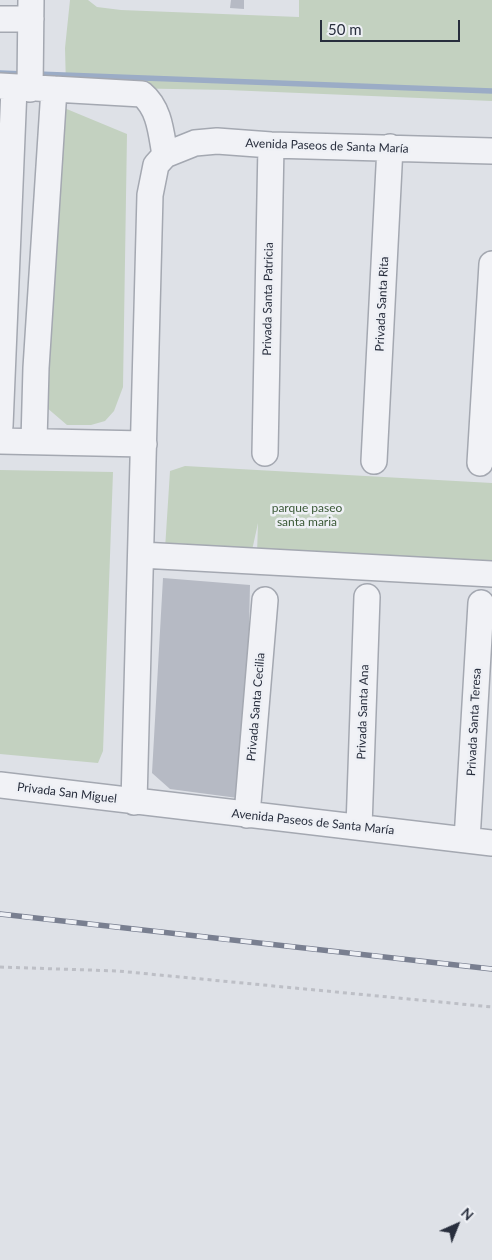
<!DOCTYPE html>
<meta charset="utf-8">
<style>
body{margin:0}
#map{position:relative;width:492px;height:1260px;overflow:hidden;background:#dee1e7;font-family:Lato,sans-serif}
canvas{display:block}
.north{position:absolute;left:432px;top:1200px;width:50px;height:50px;-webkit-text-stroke:4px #eef0f5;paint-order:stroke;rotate:44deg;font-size:14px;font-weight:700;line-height:20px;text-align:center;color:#282e3d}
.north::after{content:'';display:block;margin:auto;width:18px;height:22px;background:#282e3d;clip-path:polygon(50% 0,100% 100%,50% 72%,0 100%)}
.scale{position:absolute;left:320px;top:20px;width:140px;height:22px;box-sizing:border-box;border:2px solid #282e3d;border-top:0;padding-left:6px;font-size:15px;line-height:18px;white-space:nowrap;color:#282e3d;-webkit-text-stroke:4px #eef0f5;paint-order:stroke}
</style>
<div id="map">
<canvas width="492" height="1260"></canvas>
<div class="north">N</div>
<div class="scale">50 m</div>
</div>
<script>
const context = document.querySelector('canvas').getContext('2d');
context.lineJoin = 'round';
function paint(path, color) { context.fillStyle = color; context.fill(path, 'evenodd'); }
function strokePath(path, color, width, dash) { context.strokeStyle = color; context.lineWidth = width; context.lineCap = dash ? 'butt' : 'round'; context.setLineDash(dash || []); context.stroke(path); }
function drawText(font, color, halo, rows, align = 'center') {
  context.font = font + ' Lato,sans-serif'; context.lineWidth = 5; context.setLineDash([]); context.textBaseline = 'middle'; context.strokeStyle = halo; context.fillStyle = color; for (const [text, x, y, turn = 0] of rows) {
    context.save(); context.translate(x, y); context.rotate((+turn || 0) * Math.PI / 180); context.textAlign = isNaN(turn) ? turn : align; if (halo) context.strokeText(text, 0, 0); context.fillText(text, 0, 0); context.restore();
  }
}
paint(new Path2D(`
 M70,0H88L97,7L121,10L299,17V0H492V101L227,90L66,87L65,48Z
 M57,105L127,134L123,387L114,411L105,421L91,425H67L46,407Z
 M185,466L492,483V570L257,555L258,523L251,555L165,549L170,471Z
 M0,470L113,472L103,751L98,763L0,754Z`), '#c3d1c0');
strokePath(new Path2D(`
 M0,73L25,74
 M37,74L492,91`), '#9bacc6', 5.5);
paint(new Path2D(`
 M231,0H244V9L230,8Z
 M163,578L250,585L245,799L170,789L152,773Z`), '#b6bac4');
const minor = new Path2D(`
 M0,19H31
 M0,86L142,94C160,109 161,133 165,155
 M30,89L31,0
 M0,426L14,88
 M0,441L144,444
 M34,441L36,368L54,89
 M265,453L271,145
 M374,461L390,147
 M480,463L492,264
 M141,555L492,574
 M0,785L492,843
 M134,802L150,195L156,165L165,155L195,143L217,141L271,145L492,151
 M247,815L265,600
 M359,827L367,597
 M467,840L481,603`);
strokePath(minor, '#a4a8b1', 28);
strokePath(new Path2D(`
 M0,967L118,971L492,1007`), '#bdbfc6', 3, [4, 4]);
strokePath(minor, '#f1f2f6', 25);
const rail = new Path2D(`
 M0,914L492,969`);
strokePath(rail, '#797f90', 5.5);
strokePath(rail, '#eef0f5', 4, [11]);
drawText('12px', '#282e3d', '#eef0f5', [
 ["Avenida Paseos de Santa María",327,146,2],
 ["Privada Santa Patricia",268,299,-89],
 ["Privada Santa Rita",382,304,-87],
 ["Privada Santa Cecilia",256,707,-85],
 ["Privada Santa Ana",363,712,-88],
 ["Privada Santa Teresa",474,722,-87],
 ["Privada San Miguel",67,793,7],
 ["Avenida Paseos de Santa María",313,822,6]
]);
drawText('12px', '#3a5836', '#eef0f5', [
 ["parque paseo",307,508],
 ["santa maria",307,522]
]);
</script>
